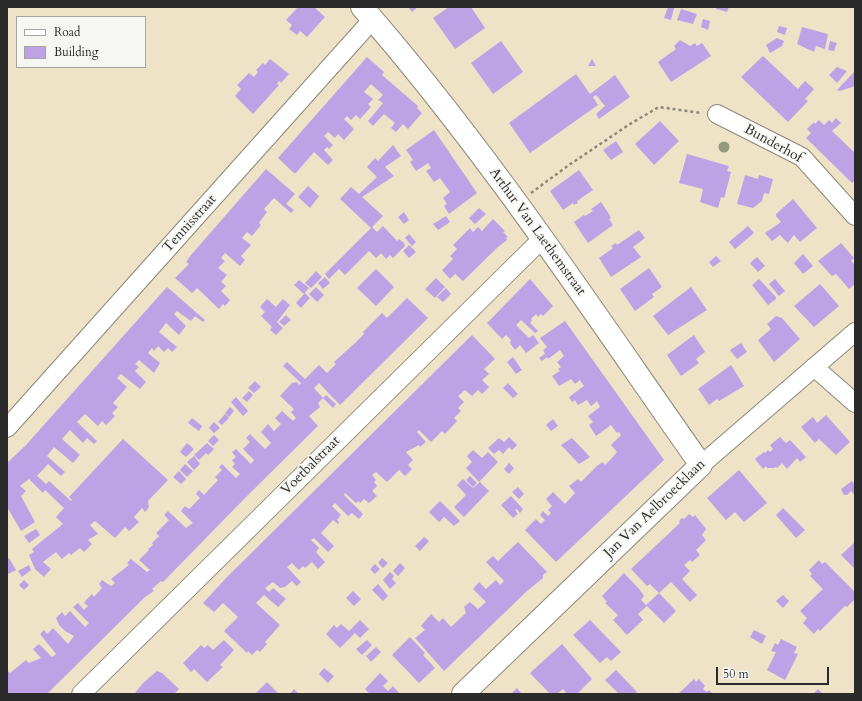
<!DOCTYPE html>
<style>
body{margin:0}
#map{position:relative;width:862px;height:701px;overflow:hidden;background:#eee3c6;font-family:Cardo,serif}
canvas{display:block}
.frame{position:absolute;inset:0;border:8px solid #2b2b2b;pointer-events:none}
.legend{position:absolute;left:16px;top:16px;width:130px;height:52px;box-sizing:border-box;background:#f6f6f2;border:1px solid #a5a5a2;margin:0;padding:5px 7px;list-style:none;font-size:12px;color:#2b2b2b}
.legend li{display:flex;align-items:center;gap:8px;height:20px}
.legend b{width:20px;border:1px solid #a5a5a2}
.scale{position:absolute;left:716px;top:667px;width:113px;height:18px;box-sizing:border-box;border:2px solid #2b2b2b;border-top:0;padding-left:5px;font-size:12px;line-height:14px;white-space:nowrap;color:#2b2b2b;-webkit-text-stroke:3px #f6f6f2;paint-order:stroke}
</style>
<div id="map">
<canvas width="862" height="701"></canvas>
<div class="frame"></div>
<ul class="legend">
<li><b style="height:5px;background:#fff"></b>Road</li>
<li><b style="height:11px;background:#bea2e6"></b>Building</li>
</ul>
<div class="scale">50 m</div>
</div>
<script>
const context = document.querySelector('canvas').getContext('2d');
context.lineJoin = 'round';
function paint(path, color) { context.fillStyle = color; context.fill(path, 'evenodd'); }
function strokePath(path, color, width, dash) { context.strokeStyle = color; context.lineWidth = width; context.lineCap = dash ? 'butt' : 'round'; context.setLineDash(dash || []); context.stroke(path); }
function drawText(font, color, halo, rows, align = 'center') {
  context.font = font + ' Cardo,serif'; context.lineWidth = 3.5; context.setLineDash([]); context.textBaseline = 'middle'; context.strokeStyle = halo; context.fillStyle = color; for (const [text, x, y, turn = 0] of rows) {
    context.save(); context.translate(x, y); context.rotate((+turn || 0) * Math.PI / 180); context.textAlign = isNaN(turn) ? turn : align; if (halo) context.strokeText(text, 0, 0); context.fillText(text, 0, 0); context.restore();
  }
}
paint(new Path2D(`
 M298,7H314L325,17L307,37L300,31L297,35L289,29L292,25L286,20Z
 M408,7H418L412,12Z
 M449,7H471L485,28L455,49L433,18Z
 M668,7L674,8L671,20L664,18Z
 M717,7H729L727,12L716,9Z
 M681,9L697,14L693,24L677,20Z
 M703,19L710,21L708,30L701,27Z
 M779,26L787,28L785,35L777,32Z
 M802,27L828,34L825,49L816,46L814,52L797,44Z
 M777,38L784,41L782,46L770,53L766,45Z
 M680,40L690,46L695,43L697,46L702,43L711,56L671,82L658,62L676,49L674,46Z
 M501,41L523,72L493,94L471,63Z
 M830,41L837,43L834,51L828,50Z
 M763,56L798,89L805,81L814,89L805,99L808,101L788,122L741,77Z
 M367,57L384,72L382,75L418,106L417,108L422,113L408,129L403,124L396,132L391,128L395,123L384,114L373,126L368,121L383,103L378,100L383,95L371,84L364,92L373,99L368,104L371,107L360,119L356,115L351,120L347,116L344,119L354,129L344,140L338,134L335,138L328,132L324,136L333,145L329,149L327,147L324,150L333,160L328,165L314,152L296,173H294L278,158Z
 M270,59L289,74L281,83L279,81L277,84L279,85L253,114L235,96L241,89L237,85L249,73L254,77L258,72L256,70L263,63L265,65Z
 M592,59L596,66H588Z
 M837,67L847,71L837,83L829,75Z
 M854,72L855,86L840,91L837,90Z
 M576,74L590,94L615,75L630,97L599,119L596,114L605,106L596,95L593,97L598,105L530,153L509,123Z
 M836,118L841,123L832,131L855,153V180L852,183L806,138L811,133L807,129L814,122L815,124L819,120L824,125L829,120L832,123Z
 M660,121L679,141L654,165L635,144Z
 M434,130L477,193L449,214L444,206L447,204L443,198L450,192L440,178L434,182L426,171L431,168L428,163L416,171L410,162L413,160L406,150Z
 M616,141L623,152L611,160L603,150Z
 M393,145L401,156L385,167L394,176L362,197L383,216L372,227L377,232L383,226L397,241L399,239L404,243L405,246L393,258L390,255L386,259L381,253L376,258L369,251L345,275L339,269L329,279L325,274L371,228L340,199L351,187L359,194L377,177L367,167L375,158L378,161Z
 M687,154L729,166L727,171L731,172L725,195L724,198L721,197L718,208L700,202L703,189L679,183Z
 M266,169L295,194L286,204L294,210L291,213L274,198L264,209L267,212L259,223L261,225L252,236L247,232L242,238L251,245L241,256L245,260L240,266L225,253L221,258L225,261L218,268L227,275L221,282L226,286L221,291L230,300L225,306L223,304L219,309L197,288L192,293L175,278L189,264L186,262L191,255Z
 M579,170L593,190L577,201L578,203L574,205L573,203L563,210L550,191Z
 M745,175L758,179L759,175L773,179L769,194L764,193L762,201L753,208L737,204Z
 M308,186L319,196L310,208L298,197Z
 M793,199L817,228L800,242L794,235L788,243L780,235L772,241L765,233L781,222L776,216V214Z
 M601,202L609,214L611,218L609,219L613,225L588,243L574,222L584,215L585,216L593,211L591,209Z
 M479,208L486,214L475,224L469,218Z
 M404,212L409,220L404,224L398,217Z
 M446,216L450,222L438,230L433,224Z
 M493,219L505,231L503,232L508,237L506,238L507,240L498,247L463,281L455,274L450,279L442,270L453,259L450,256L457,249L453,245L470,228L473,232L478,227L482,231Z
 M748,226L754,233L735,249L729,242Z
 M639,230L645,238L633,247L641,257L611,277L599,258L613,248L611,246L616,243L617,245Z
 M409,234L416,242L412,246L405,238Z
 M841,243L854,258L851,261L855,265V284L849,289L836,274L832,276L818,261Z
 M409,245L416,252L409,258L403,251Z
 M803,254L813,266L803,274L794,263Z
 M716,256L721,261L713,267L709,262Z
 M757,257L765,266L758,272L750,263Z
 M649,268L662,287L652,294L654,297L635,311L620,289Z
 M376,269L394,287L376,306L357,288Z
 M316,271L322,277L311,288L305,283Z
 M325,277L330,283L323,289L318,283Z
 M436,278L445,287L435,298L425,289Z
 M530,279L553,306L543,316L541,314L538,317L536,314L531,319L532,320L530,323L538,331L535,333L521,320L516,325L529,338L533,335L539,343L526,353L520,345L515,350L510,343L511,340L506,335L502,339L487,323Z
 M759,279L776,297V299L768,305L752,285Z
 M775,279L785,291L779,296L769,284Z
 M299,280L309,288L304,294L294,285Z
 M820,284L839,306L814,327L794,306Z
 M167,287L205,320L203,322L195,316L191,321L177,311L174,314L186,326L179,335L166,323L159,332L177,347L172,352L168,348L164,352L158,346L154,351L152,348L148,353L160,363L154,373L139,360L135,364L139,367L135,371L146,382L140,389L121,374L117,378L127,387L113,403L118,407L112,413L115,416L106,425L102,421L98,426L85,414L77,422L97,441L94,444L87,438L83,443L70,430L62,439L80,455L73,463L54,447L47,456L65,472L61,476L48,464L37,476L46,484L49,481L71,501L72,500L69,497L123,439L168,480L148,501L149,507L145,512L142,508L134,517L139,522L129,531L125,527L115,538L95,521L90,525L98,534L88,540L92,544L84,552L80,548L71,555L69,553L62,559L56,552L43,562L51,569L44,577L35,569L29,555L34,552L32,549L63,524L56,517L64,508L45,490L43,493L29,479L20,486L26,491L21,496L35,522L21,531L7,507V463L26,445Z
 M316,287L324,295L317,302L309,294Z
 M691,287L707,310L668,335L653,316Z
 M446,288L451,294L443,302L437,297Z
 M305,293L310,298L301,308L296,303Z
 M407,298L428,318L340,405L319,383L314,388L323,398L318,403L320,407L309,416L318,426L247,496L163,582L161,581L152,589L154,591L145,597L47,694H7V670L10,673L26,660L29,663L41,658L33,649L39,644L52,657L56,654L40,634L44,630L47,634L53,628L68,644L74,636L65,631L59,625L56,618L62,612L65,616L70,611L85,627L89,623L73,607L78,603L84,610L88,606L84,603L87,599L92,594L94,597L102,588L99,584L102,580L111,586L115,583L111,579L129,565L127,563L131,559L147,572L150,570L139,560L149,550L148,549L153,545L152,543L159,536L156,533L169,520L164,515L168,511L186,528L190,525L193,523L181,511L185,506L189,509L200,498L196,494L199,490L204,495L218,480L215,477L222,470L219,467L222,464L236,478L240,474L232,467L235,464L232,460L236,457L232,452L236,449L251,464L254,460L243,449L250,442L246,438L250,434L265,449L271,443L261,432L268,424L274,431L281,424L275,418L282,411L293,421L296,418L291,412L294,409L280,396L292,383L297,382L299,385L301,383L283,366L287,362L305,379L319,365L327,373L336,364L334,362L355,343L364,334L363,332L382,313L387,318Z
 M267,299L276,307L283,299L290,305L277,322L283,328L276,335L270,330L272,327L261,316L265,312L260,307Z
 M286,315L291,320L284,326L279,322Z
 M776,316L782,318L800,339L774,362L758,340L771,329L767,324Z
 M565,321L664,460L556,562L525,530L536,519L541,524L545,520L540,515L543,511L548,516L551,513L548,510L552,506L546,499L553,492L565,504L575,493L569,486L578,479L581,482L597,466L603,462L605,465L612,458L617,452L611,445L621,435L619,432L617,433L611,425L596,436L589,425L593,422L588,416L600,407L597,401L591,406L587,400L578,405L575,400L572,402L569,397L584,386L580,380L575,384L571,379L559,386L555,380L552,376L560,371L558,369L561,367L557,362L564,356L560,350L548,359L547,357L542,361L539,358L545,354L543,350L547,347L540,338Z
 M472,335L495,359L484,369L489,374L482,380L489,387L482,394L478,390L472,396L465,390L458,396L464,402L458,408L461,411L454,418L457,421L445,434L442,431L431,442L419,430L417,432L426,442L420,447L419,445L406,452L413,460L408,465L412,469L405,476L399,470L387,482L376,472L372,475L376,480L374,482L377,486L372,491L377,496L369,503L364,499L360,503L359,501L356,503L345,493L344,495L363,514L359,519L352,513L348,516L335,503L332,506L341,515L337,520L339,522L338,524L333,520L321,533L334,546L328,552L314,538L311,540L319,548L316,552L325,562L318,569L312,562L305,568L303,566L299,570L292,563L287,567L301,582L297,586L292,581L285,587L280,588L273,582L265,588L269,592L273,588L286,599L278,607L264,595L256,603L280,625L265,642L267,644L260,652L257,650L252,655L248,651L247,653L224,631L238,617L223,603L214,612L203,603L227,577Z
 M694,335L705,352L696,359L699,363L681,376L667,355Z
 M741,343L747,352L737,359L730,350Z
 M513,357L522,370L516,374L507,362Z
 M731,365L744,386L719,401L717,399L709,405L698,389Z
 M255,381L261,387L254,393L248,388Z
 M508,383L518,394L513,398L503,388Z
 M249,391L253,395L247,402L242,398Z
 M326,395L336,404L333,408L323,398Z
 M236,397L248,411L243,416L231,402Z
 M230,407L234,411L229,417L225,413Z
 M225,414L229,418L222,425L218,422Z
 M826,415L850,442L836,455L819,439L815,443L801,427L813,417L817,423Z
 M192,418L202,426L199,431L188,423Z
 M553,419L558,426L551,431L546,425Z
 M214,422L220,428L214,433L209,428Z
 M214,435L219,440L213,446L208,441Z
 M509,437L517,445L512,450L509,447L503,454L499,450L494,454L488,448L499,438L504,442Z
 M780,437L786,443L790,440L806,457L800,462L797,458L787,469L782,463L777,468L776,467L774,468H767L766,466L763,469L755,459L764,452L765,453L768,450L770,452L773,449L770,445Z
 M572,438L590,457L579,464L561,445Z
 M187,443L194,449L186,457L180,452Z
 M207,443L214,449L208,455L206,453L199,460L194,455Z
 M473,450L482,458L488,452L498,462L479,482L466,468L472,462L467,456Z
 M194,456L200,464L194,470L187,462Z
 M509,463L514,468L509,474L504,469Z
 M185,464L193,471L187,477L180,470Z
 M739,470L767,503L744,522L735,512L726,520L707,498Z
 M179,471L186,479L181,484L173,477Z
 M470,476L477,483L473,487L466,480Z
 M463,479L473,488L480,482L489,491L464,517L454,507L466,495L457,485Z
 M852,481L853,483L855,481V496L851,491L847,495H844L841,489Z
 M518,487L524,494L519,499L512,492Z
 M511,496L523,509L520,513L517,509L515,510L518,514L513,518L501,505Z
 M440,501L460,521L454,526L444,517L439,522L429,512Z
 M783,508L805,530L796,538L776,515Z
 M689,514L693,517L695,515L706,529L702,535L706,540L696,550L700,555L692,562L690,560L684,565L690,571L682,579L697,595L690,602L671,582L659,593L650,584L647,586L631,569L680,523L679,521L682,518L684,519Z
 M36,529L40,535L29,543L24,536Z
 M424,537L429,541L420,551L415,546Z
 M518,542L547,572L543,575V578L527,591L444,671L415,638L425,630L421,626L431,614L439,622L443,618L451,627L466,613L464,607L470,602L478,609L486,602L473,589L479,582L486,589L496,580L500,585L504,581L486,562L493,556L498,561Z
 M855,542V569L841,555Z
 M9,558L16,570L8,574L7,559Z
 M382,558L388,563L383,568L378,563Z
 M819,560L822,564L825,562L855,592V599L847,607L845,606L820,631L818,629L814,634L803,623L807,618L800,611L823,589L810,576L812,574L809,570Z
 M400,563L405,568L398,576L393,571Z
 M375,564L380,569L375,574L370,569Z
 M29,565L31,570L22,577L18,571Z
 M390,572L394,576L392,579L396,583L390,589L383,580Z
 M624,573L640,590L644,596L641,600L647,606L638,614L643,620L627,635L613,620L618,615L605,603L607,602L602,596Z
 M24,580L29,585L24,590L19,585Z
 M378,584L388,596L383,601L372,590Z
 M353,591L361,599L354,606L346,598Z
 M659,593L676,611L664,623L646,605Z
 M783,595L789,601L783,608L776,601Z
 M360,620L369,629L360,638L355,633L340,648L326,634L334,625L337,628L341,624L349,631Z
 M590,620L621,652L611,661L607,657L600,663L573,635Z
 M754,630L766,636L762,644L750,637Z
 M410,637L425,653L423,655L435,668L419,683L392,655Z
 M781,639L797,647L794,653L798,654L785,680L767,670L776,652L771,651L775,643L778,645Z
 M224,640L234,650L220,665L223,667L207,682L194,669L191,672L183,663L201,645L204,648L208,645L213,650Z
 M367,640L372,645L362,655L356,649Z
 M562,644L592,679L578,693L579,694H567L563,689L557,694H550L530,673Z
 M376,647L381,652L371,662L366,656Z
 M324,668L334,676L328,683L319,674Z
 M616,670L637,692L635,694H619L605,680Z
 M157,671L162,673L179,689L174,694H136L135,693L143,683Z
 M380,673L388,681L383,686L388,691L393,686L400,694H370L365,689Z
 M694,679L696,682L699,679L705,686L703,689L707,692L709,690L713,694H678Z
 M267,682L279,694H255Z
 M517,688L522,694H511Z
 M294,689L299,694H290Z
 M818,689L823,694H813Z`), '#bea2e6');
const minor = new Path2D(`
 M717,114L802,157L855,216
 M814,367L855,403
 M7,428L373,19
 M701,465L855,332
 M81,694L542,239`);
const tertiary = new Path2D(`
 M362,7C487,150 592,310 701,465L463,694`);
strokePath(minor, '#8c8778', 20);
strokePath(tertiary, '#8c8778', 24);
strokePath(new Path2D(`
 M531,193L569,165L630,124L659,107L701,113`), '#8c8778', 2.5, [3, 3]);
strokePath(minor, '#fff', 18);
strokePath(tertiary, '#fff', 22);
context.fillStyle = '#93987e';
for (const [x, y] of [
 [724,147]
]) { context.beginPath(); context.arc(x, y, 5.5, 0, 2 * Math.PI); context.fill(); }
drawText('14px', '#2b2b2b', '#f6f6f2', [
 ["Bunderhof",773,144,29],
 ["Tennisstraat",190,224,-48],
 ["Arthur Van Laethemstraat",537,232,54],
 ["Voetbalstraat",311,466,-45],
 ["Jan Van Aelbroecklaan",655,509,-44]
]);
</script>
